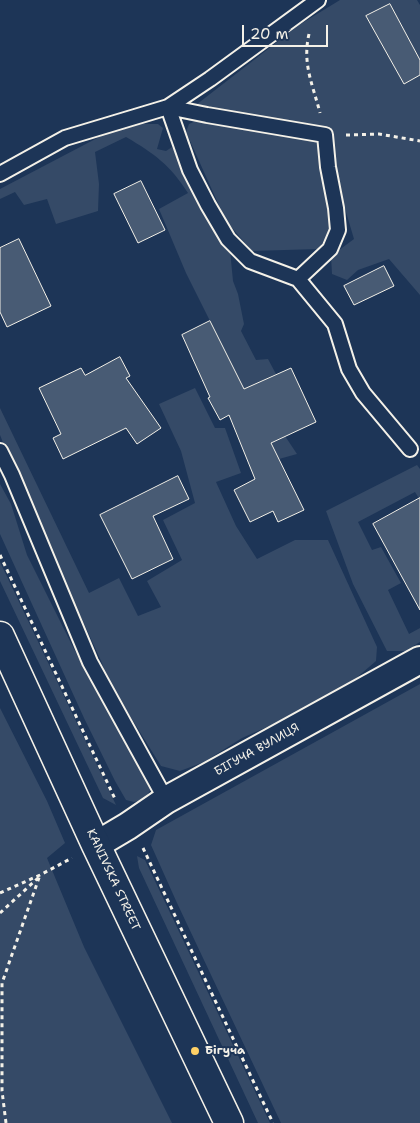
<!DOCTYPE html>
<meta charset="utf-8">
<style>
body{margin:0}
#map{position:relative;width:420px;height:1123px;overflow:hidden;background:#1d3557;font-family:"Shantell Sans",sans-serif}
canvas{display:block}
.scale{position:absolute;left:242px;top:25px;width:86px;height:22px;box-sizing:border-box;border:2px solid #f4f1e8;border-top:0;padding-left:6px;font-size:15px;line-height:18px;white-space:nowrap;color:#f4f1e8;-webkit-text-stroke:4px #1d3557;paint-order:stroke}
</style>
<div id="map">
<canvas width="420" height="1123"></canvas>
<div class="scale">20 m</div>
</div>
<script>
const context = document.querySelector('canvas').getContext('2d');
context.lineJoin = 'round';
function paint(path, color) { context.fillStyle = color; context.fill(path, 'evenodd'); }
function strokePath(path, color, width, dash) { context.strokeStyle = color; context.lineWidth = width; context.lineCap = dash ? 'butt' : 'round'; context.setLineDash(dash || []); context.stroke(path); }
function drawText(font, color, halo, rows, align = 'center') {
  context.font = font + ' "Shantell Sans",sans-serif'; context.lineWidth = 4; context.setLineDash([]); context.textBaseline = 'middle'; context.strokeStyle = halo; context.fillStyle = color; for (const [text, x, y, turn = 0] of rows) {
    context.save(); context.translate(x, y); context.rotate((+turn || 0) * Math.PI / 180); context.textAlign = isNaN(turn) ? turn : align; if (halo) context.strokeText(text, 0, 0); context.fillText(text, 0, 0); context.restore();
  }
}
paint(new Path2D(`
 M340,0H417L420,5V295L389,259L358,270L347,280L332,274L331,256L354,239L343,202L327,189L331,231L318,249L252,251L226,221L186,132L189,124L202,118L192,108L299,25Z
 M142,124H158L163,128L157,149L166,151L172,147L230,250L233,281L238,294L244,324L241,331L256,360L268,359L276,374L260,382L285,436L297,454L279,459L186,273L159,209L188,193C170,165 155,154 126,137L95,152L99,184L98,211L56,224L47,199L24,205L15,192L0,199V189L103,135Z
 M195,388L215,428H225L241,473L216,482L236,526L257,559L295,540H328L377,647L376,661L347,686L276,723L242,738L204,762L180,771L161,766L107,679L102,663L48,545L21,476L4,445L0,435V408L89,593L119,578L138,616L161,607L147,581L182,560L163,520L195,503L181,451L159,404Z
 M417,465L420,469V500L415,492L358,522L372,550L381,547L401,583L388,590L409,634L420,628V642L405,651H387L353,584L326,511Z
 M0,484L11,504L27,555L75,651L151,789L144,800L134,802L126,800L115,781L84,718L0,534Z
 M0,562L116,805L103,798L0,581Z
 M420,684V1123H281L177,903L151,845L156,830Z
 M0,708L47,801L65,843L47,858L84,947L172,1123H0Z
 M137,856L145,860L270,1123H258L139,868Z`), '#354a67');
const building = new Path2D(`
 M390,4L420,60V75L404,84L366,16Z
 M141,181L165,230L138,243L114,194Z
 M19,239L51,306L7,327L0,312V248Z
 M384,266L394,286L354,305L344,286Z
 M210,321L244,389L291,368L316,422L271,443L304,510L278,522L273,511L250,522L234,490L255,479L229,415L220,420L208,398L210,397L182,335Z
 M120,357L130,376L126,378L161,428L137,444L126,428L63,459L53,438L61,434L39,388L81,368L85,375Z
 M178,476L189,499L153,516L173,559L132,579L100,515Z
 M420,498V610L373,524Z`);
paint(building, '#485b74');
strokePath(building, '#f4f1e8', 1);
const lane = new Path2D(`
 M168,107L190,170L208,205L228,239L250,261L298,279L335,324L349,369L363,393L410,449
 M168,107L207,115L325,135L328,167L336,208L338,230L330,249L298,279
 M0,174L65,138L168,107L210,79L318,0
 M0,451L12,475L90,662L166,800`);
const street = new Path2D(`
 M96,845L128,826L166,800L420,660`);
const primary = new Path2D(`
 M0,636L96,845L229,1123`);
strokePath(lane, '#f4f1e8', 18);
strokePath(street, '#f4f1e8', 30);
strokePath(primary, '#f4f1e8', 31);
strokePath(new Path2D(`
 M309,34C302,64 313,85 320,113
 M346,135L379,134L420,141
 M0,555L116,801
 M143,848L273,1123
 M0,893L40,875L72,858
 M0,913L38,878
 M6,1123L2,1091V983L40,875`), '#f4f1e8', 3, [4, 4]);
strokePath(lane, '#1d3557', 14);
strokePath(street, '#1d3557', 26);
strokePath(primary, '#1d3557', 28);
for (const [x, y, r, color] of [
 [195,1051,5,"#ffd166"]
]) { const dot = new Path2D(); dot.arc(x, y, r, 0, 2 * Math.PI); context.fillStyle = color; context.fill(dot); strokePath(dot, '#1d3557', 2); }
drawText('12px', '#f4f1e8', '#1d3557', [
 ["БІГУЧА ВУЛИЦЯ",257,750,-29],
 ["KANIVSKA STREET",113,880,65]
]);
drawText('bold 12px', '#f4f1e8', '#1d3557', [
 ["Бігуча",205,1051]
], 'left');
</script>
